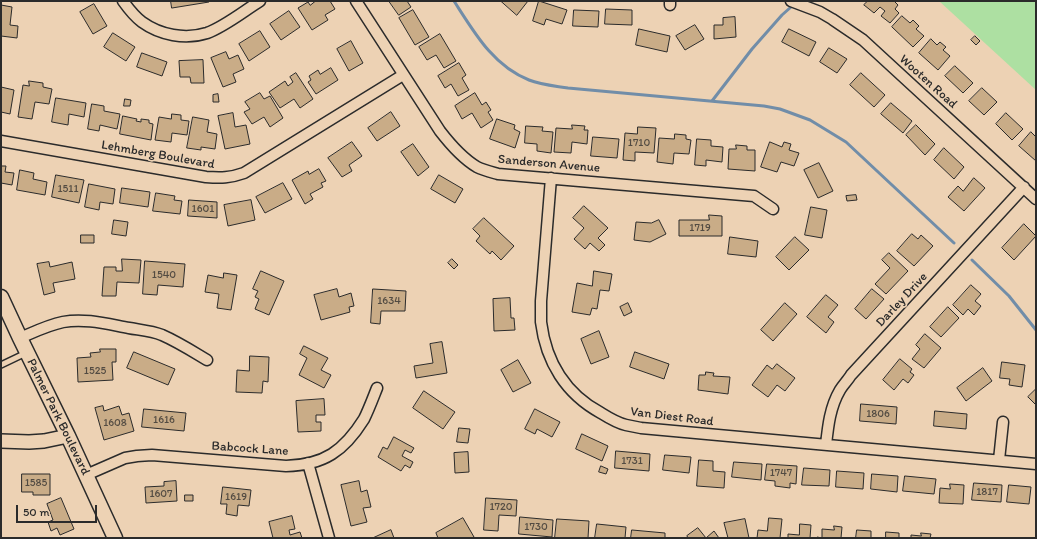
<!DOCTYPE html>
<style>
body{margin:0}
#map{position:relative;width:1037px;height:539px;overflow:hidden;background:#edd2b4;font-family:Itim,sans-serif}
canvas{display:block}
.frame{position:absolute;inset:0;border:2px solid #2b2b2b;pointer-events:none}
.scale{position:absolute;left:16px;top:505px;width:81px;height:18px;box-sizing:border-box;border:2px solid #2b2b2b;border-top:0;padding-left:5px;font-size:12px;line-height:14px;white-space:nowrap;color:#2b2b2b;-webkit-text-stroke:3px #edd2b4;paint-order:stroke}
</style>
<div id="map">
<canvas width="1037" height="539"></canvas>
<div class="frame"></div>
<div class="scale">50 m</div>
</div>
<script>
const context = document.querySelector('canvas').getContext('2d');
context.lineJoin = 'round';
function paint(path, color) { context.fillStyle = color; context.fill(path, 'evenodd'); }
function strokePath(path, color, width, dash) { context.strokeStyle = color; context.lineWidth = width; context.lineCap = dash ? 'butt' : 'round'; context.setLineDash(dash || []); context.stroke(path); }
function drawText(font, color, halo, rows, align = 'center') {
  context.font = font + ' Itim,sans-serif'; context.lineWidth = 3.5; context.setLineDash([]); context.textBaseline = 'middle'; context.strokeStyle = halo; context.fillStyle = color; for (const [text, x, y, turn = 0] of rows) {
    context.save(); context.translate(x, y); context.rotate((+turn || 0) * Math.PI / 180); context.textAlign = isNaN(turn) ? turn : align; if (halo) context.strokeText(text, 0, 0); context.fillText(text, 0, 0); context.restore();
  }
}
paint(new Path2D(`
 M939,1H1036V90Z`), '#ade0a2');
strokePath(new Path2D(`
 M454,1C474,32 493,66 529,80C541,85 556,86 568,88L764,106L780,109L810,120L846,142L954,243
 M712,101L752,49L782,15L791,7
 M972,260L1009,296L1036,330`), '#718da8', 3);
const building = new Path2D(`
 M171,1H209V2L172,8Z
 M316,1H330L335,9L325,15L328,20L312,30L298,8L308,2L310,5Z
 M389,1H407L411,7L399,15Z
 M501,1H528L517,15Z
 M539,1L567,10L562,24L546,19L544,25L533,21Z
 M868,1H894L898,5L895,9L899,13L890,23L881,16L885,11L880,7L874,13L864,5Z
 M94,4L107,26L93,34L80,12Z
 M1,5L12,7L10,25L18,26L17,38L1,36Z
 M606,9L632,10V25L605,24Z
 M413,10L429,37L415,45L399,18Z
 M574,10L599,11L598,27L573,26Z
 M289,11L300,27L281,40L270,24Z
 M902,16L910,23L913,20L919,26L916,29L924,36L913,47L892,27Z
 M735,17L736,37L714,39V25H723V18Z
 M695,25L704,39L685,50L676,36Z
 M639,29L670,36L667,52L636,45Z
 M789,29L816,42L809,56L782,42Z
 M260,31L270,47L249,61L239,44Z
 M113,33L135,47L126,61L104,47Z
 M440,34L456,61L444,68L436,55L427,60L419,47Z
 M975,36L980,41L976,45L971,40Z
 M931,39L937,45L940,42L946,47L943,50L950,56L938,70L919,53Z
 M351,41L363,63L349,71L337,49Z
 M829,48L847,59L837,73L820,62Z
 M226,52L229,59L238,55L244,69L233,74L236,82L223,87L211,58Z
 M142,53L167,62L162,76L137,67Z
 M203,60L204,83H191L190,77H180L179,61Z
 M459,63L466,75L462,78L469,90L458,96L451,84L445,88L438,76Z
 M955,66L973,83L963,93L945,76Z
 M331,68L338,80L316,94L308,82L311,80L309,76L318,70L320,74Z
 M296,73L313,99L300,108L294,99L280,108L269,92L285,81L288,86L293,82L290,77Z
 M861,73L885,95L874,107L850,85Z
 M29,81L43,83V87L52,89L49,104L35,102L32,119L18,117L23,85L29,86Z
 M1,87L14,90L10,114L1,112Z
 M982,88L997,102L984,115L969,101Z
 M260,93L264,99L270,96L283,118L270,127L264,117L252,124L244,112L250,109L245,102Z
 M475,93L482,105L486,102L491,110L488,112L493,120L481,128L472,113L462,119L455,106Z
 M218,94L219,102H213V95Z
 M56,98L86,103L84,117L69,114L68,125L52,122Z
 M125,99L131,100L130,106H124Z
 M891,103L912,121L903,133L881,114Z
 M92,104L104,106V111L120,114L117,129L100,125L99,131L88,129Z
 M391,112L400,126L377,141L368,128Z
 M233,113L235,127L246,125L250,144L225,149L218,116Z
 M1006,113L1023,129L1012,140L996,124Z
 M172,114L181,115V120L189,121L187,135L172,133L171,142L155,140L159,117L171,119Z
 M123,116L137,119L136,121L141,122V119L149,120V123L153,124L151,140L120,134Z
 M193,117L209,120L207,132L217,134L215,149L201,147V150L187,148Z
 M497,119L515,125L514,129L520,132L515,148L490,139Z
 M572,125L585,126L584,130H588L587,144L572,142L571,153L554,152L556,128L572,129Z
 M916,125L935,144L925,155L906,135Z
 M526,126L543,127L542,131L553,132L551,153L537,151V144L525,143Z
 M638,127L656,128L654,153L635,152V161L623,160L625,133L637,134Z
 M1031,132L1036,137V161L1019,146Z
 M675,134L686,135V139L691,140L689,154L674,153L673,164L657,162L659,138L674,139Z
 M593,137L619,139L617,158L591,156Z
 M697,139L711,140V146L723,147L722,162L706,160V166L695,165Z
 M352,142L362,156L349,165L352,171L342,177L328,158Z
 M770,142L782,147L784,142L791,144L789,150L799,153L794,166L781,162L777,172L761,167Z
 M413,144L429,167L418,176L401,152Z
 M736,145L747,146V150H755V171L728,169L729,149H736Z
 M944,148L964,167L954,179L934,160Z
 M819,163L833,191L818,198L804,170Z
 M1,166H6L5,172L14,173L12,185L1,183Z
 M319,169L326,181L321,183L323,187L310,194L313,199L305,204L292,180L308,171L309,174Z
 M20,170L34,173L33,179L47,182L45,195L17,190Z
 M56,175L84,180L79,203L52,197Z
 M439,175L463,189L455,203L431,189Z
 M974,178L985,188L964,211L948,197L958,186L963,191Z
 M283,183L292,199L265,213L256,197Z
 M89,184L115,189L113,204L100,202L99,210L85,207Z
 M122,188L150,192L148,207L120,203Z
 M156,193L175,196L174,200L182,201L180,214L153,211Z
 M856,195L857,200L847,201L846,196Z
 M189,200L217,202V218L188,216Z
 M251,200L255,220L228,226L224,205Z
 M584,206L608,228L598,238L605,245L599,251L590,243L585,249L574,239L584,228L573,218Z
 M811,207L827,210L822,238L805,235Z
 M709,215L722,216V236H679V220H709Z
 M484,218L514,246L501,260L492,251L490,254L476,241L480,236L473,229Z
 M114,220L128,222L126,236L112,234Z
 M659,220L666,234L650,242L634,240L636,222L651,223Z
 M1024,224L1036,236L1014,260L1002,248Z
 M912,234L918,239L921,235L933,246L914,266L897,251Z
 M81,235H94V243H81Z
 M730,237L758,241L756,257L728,254Z
 M795,237L809,250L789,270L776,257Z
 M889,253L908,271L886,294L875,284L890,268L882,260Z
 M122,259L141,260L139,283L117,282L116,296H102L104,267H116V271H122Z
 M452,259L458,265L454,269L448,263Z
 M145,261L185,264L183,287L158,285L157,295L143,294Z
 M49,262L50,267L72,262L75,279L53,283L55,292L44,295L37,264Z
 M261,271L284,281L269,315L255,309L259,299L255,297L258,291L253,289Z
 M594,271L612,274L609,291L600,290L597,309L592,308L590,315L572,312L577,283L592,286Z
 M224,273L237,275L231,310L217,308L219,294L205,292L208,275L223,278Z
 M971,285L981,294L975,301L981,306L974,315L968,309L963,315L953,305Z
 M337,289L339,297L351,293L354,306L349,307L350,312L321,320L314,295Z
 M373,289L406,291L405,311H381L380,324L371,323Z
 M872,289L884,299L866,319L855,309Z
 M826,295L838,305L828,317L834,322L826,333L807,317Z
 M510,298L511,318H514L515,330L494,331L493,299Z
 M628,303L632,312L624,316L620,307Z
 M785,303L797,314L773,341L761,330Z
 M948,307L959,318L941,337L930,327Z
 M599,331L609,357L591,364L581,339Z
 M925,334L941,348L924,368L912,359L920,349L916,345Z
 M442,342L447,373L416,378L414,366L433,363L430,344Z
 M304,346L328,358L321,370L331,375L324,388L299,375L307,358L300,354Z
 M100,349H116V362H112L113,380L78,382L77,358L91,357L90,353L100,352Z
 M134,352L175,369L168,385L127,368Z
 M635,352L669,364L664,379L630,367Z
 M250,356L269,357L268,382L263,381L262,393L236,392L237,370L249,371Z
 M900,359L912,369L910,372L914,375L908,383L903,379L894,390L883,380Z
 M518,360L531,383L513,392L501,370Z
 M1002,362L1025,365L1022,387L1009,385L1010,379L1000,378Z
 M777,364L795,378L785,391L777,385L768,397L752,385L767,365L772,369Z
 M983,368L992,381L966,401L957,388Z
 M706,372L714,373L713,376L730,377L728,394L698,390L699,375H705Z
 M1036,389V405L1028,397Z
 M424,391L455,412L443,429L413,408Z
 M324,399L325,415H316V422H321V431L298,432L296,401Z
 M861,404L897,407L896,424L860,421Z
 M103,406L104,411L119,406L122,415L129,413L134,431L104,440L95,408Z
 M144,409L186,413L184,431L142,427Z
 M535,409L560,422L552,437L537,429L535,434L525,429Z
 M935,411L967,414L966,429L934,426Z
 M459,428L470,429L468,443L457,442Z
 M582,434L608,446L602,461L576,449Z
 M394,437L414,448L411,453L405,450L402,456L413,462L410,468L405,465L401,471L378,457L383,447L387,449Z
 M616,451L650,454L649,471L615,468Z
 M468,452L469,472L455,473L454,453Z
 M665,455L691,457L689,473L663,470Z
 M699,460L713,461V471L725,472L724,488L697,486Z
 M734,462L762,464L761,480L732,477Z
 M767,464L797,466L796,484L790,483V488L775,486V481L765,480Z
 M601,466L608,469L606,474L599,472Z
 M804,468L830,470L829,486L802,485Z
 M837,471L864,473L863,489L836,487Z
 M22,474H50V495H33V492H22Z
 M872,474L898,476L897,492L871,489Z
 M905,476L936,479L934,494L903,491Z
 M176,481L177,501L146,503L145,487L164,486V482Z
 M359,481L361,492L367,490L371,507L363,508L367,522L351,526L341,485Z
 M974,483L1002,485L1001,502L972,500Z
 M950,484L964,485L963,504L939,503L940,488L950,489Z
 M1009,485L1031,487L1029,504L1007,502Z
 M223,487L251,490L249,506L238,505L237,516L226,514L227,504H221Z
 M185,495H193V501H185Z
 M61,498L74,529L60,535L57,528L51,531L48,522L53,520L47,504Z
 M486,498L517,500L516,516L499,515L498,531L484,530Z
 M292,516L295,529L289,530L290,535L300,532L302,538H273L269,522Z
 M520,517L553,520L552,537L519,534Z
 M463,518L474,537L471,538H438L436,533Z
 M769,518L782,519L780,538H757L758,530L767,531Z
 M557,519L589,521L588,538H555Z
 M745,519L749,538H728L724,523Z
 M597,524L626,527L625,538H595Z
 M800,524L811,525L810,538H788V534L799,535Z
 M834,526L842,527L841,538H817V537L822,538V529L834,530Z
 M698,528L706,538L714,531L719,538H688L687,536Z
 M391,530L394,538H373Z
 M632,530L665,533V538H631Z
 M857,530L871,531V538H856Z
 M886,532L899,533V538H886Z
 M921,533L931,534L930,538H911V535L921,536Z`);
paint(building, '#c9ac87');
strokePath(building, '#2b2b2b', 1);
const service = new Path2D(`
 M1,365L26,353`);
const minor = new Path2D(`
 M123,1C128,8 134,16 142,22C160,35 185,40 207,33C224,27 244,11 260,1
 M356,1L440,131C450,144 462,158 477,167C483,170 491,172 498,174L754,196L773,209
 M791,1L820,12L832,19L863,40L1036,199
 M670,5V1
 M1,141L206,177C221,178 230,178 244,173L403,75
 M551,178L541,301C541,308 541,315 541,322C546,362 566,394 601,413C609,418 617,423 626,425C631,426 636,427 641,428L1036,464
 M20,338C34,332 48,325 63,322C85,318 107,324 129,328C140,330 152,331 162,335C178,342 192,351 207,360
 M826,445C828,426 830,407 840,390C843,385 848,380 851,375L1024,187
 M999,460L1003,422
 M308,463L329,538
 M86,475L125,458L137,456L152,455L286,466C324,465 344,451 364,419C369,409 373,398 377,388`);
const tertiary = new Path2D(`
 M1,441L29,442L44,441L68,436`);
const secondary = new Path2D(`
 M1,297L20,338L68,436L115,538`);
strokePath(service, '#2b2b2b', 8);
strokePath(minor, '#2b2b2b', 13);
strokePath(tertiary, '#2b2b2b', 16);
strokePath(secondary, '#2b2b2b', 17);
strokePath(service, '#edd2b4', 5);
strokePath(minor, '#edd2b4', 10);
strokePath(tertiary, '#edd2b4', 13);
strokePath(secondary, '#edd2b4', 14);
drawText('11px', '#524b42', null, [
 ["1710",639,143],
 ["1511",68,189],
 ["1601",203,209],
 ["1719",700,228],
 ["1540",164,275],
 ["1634",389,301],
 ["1525",95,371],
 ["1806",878,414],
 ["1616",164,420],
 ["1608",115,423],
 ["1731",632,461],
 ["1747",781,473],
 ["1585",36,483],
 ["1817",987,492],
 ["1607",161,494],
 ["1619",236,497],
 ["1720",501,507],
 ["1730",536,527]
]);
drawText('13px', '#2b2b2b', '#edd2b4', [
 ["Wooten Road",928,82,42],
 ["Lehmberg Boulevard",158,155,10],
 ["Sanderson Avenue",549,164,5],
 ["Darley Drive",902,300,-47],
 ["Palmer Park Boulevard",58,417,64],
 ["Van Diest Road",672,417,7],
 ["Babcock Lane",250,449,4]
]);
</script>
